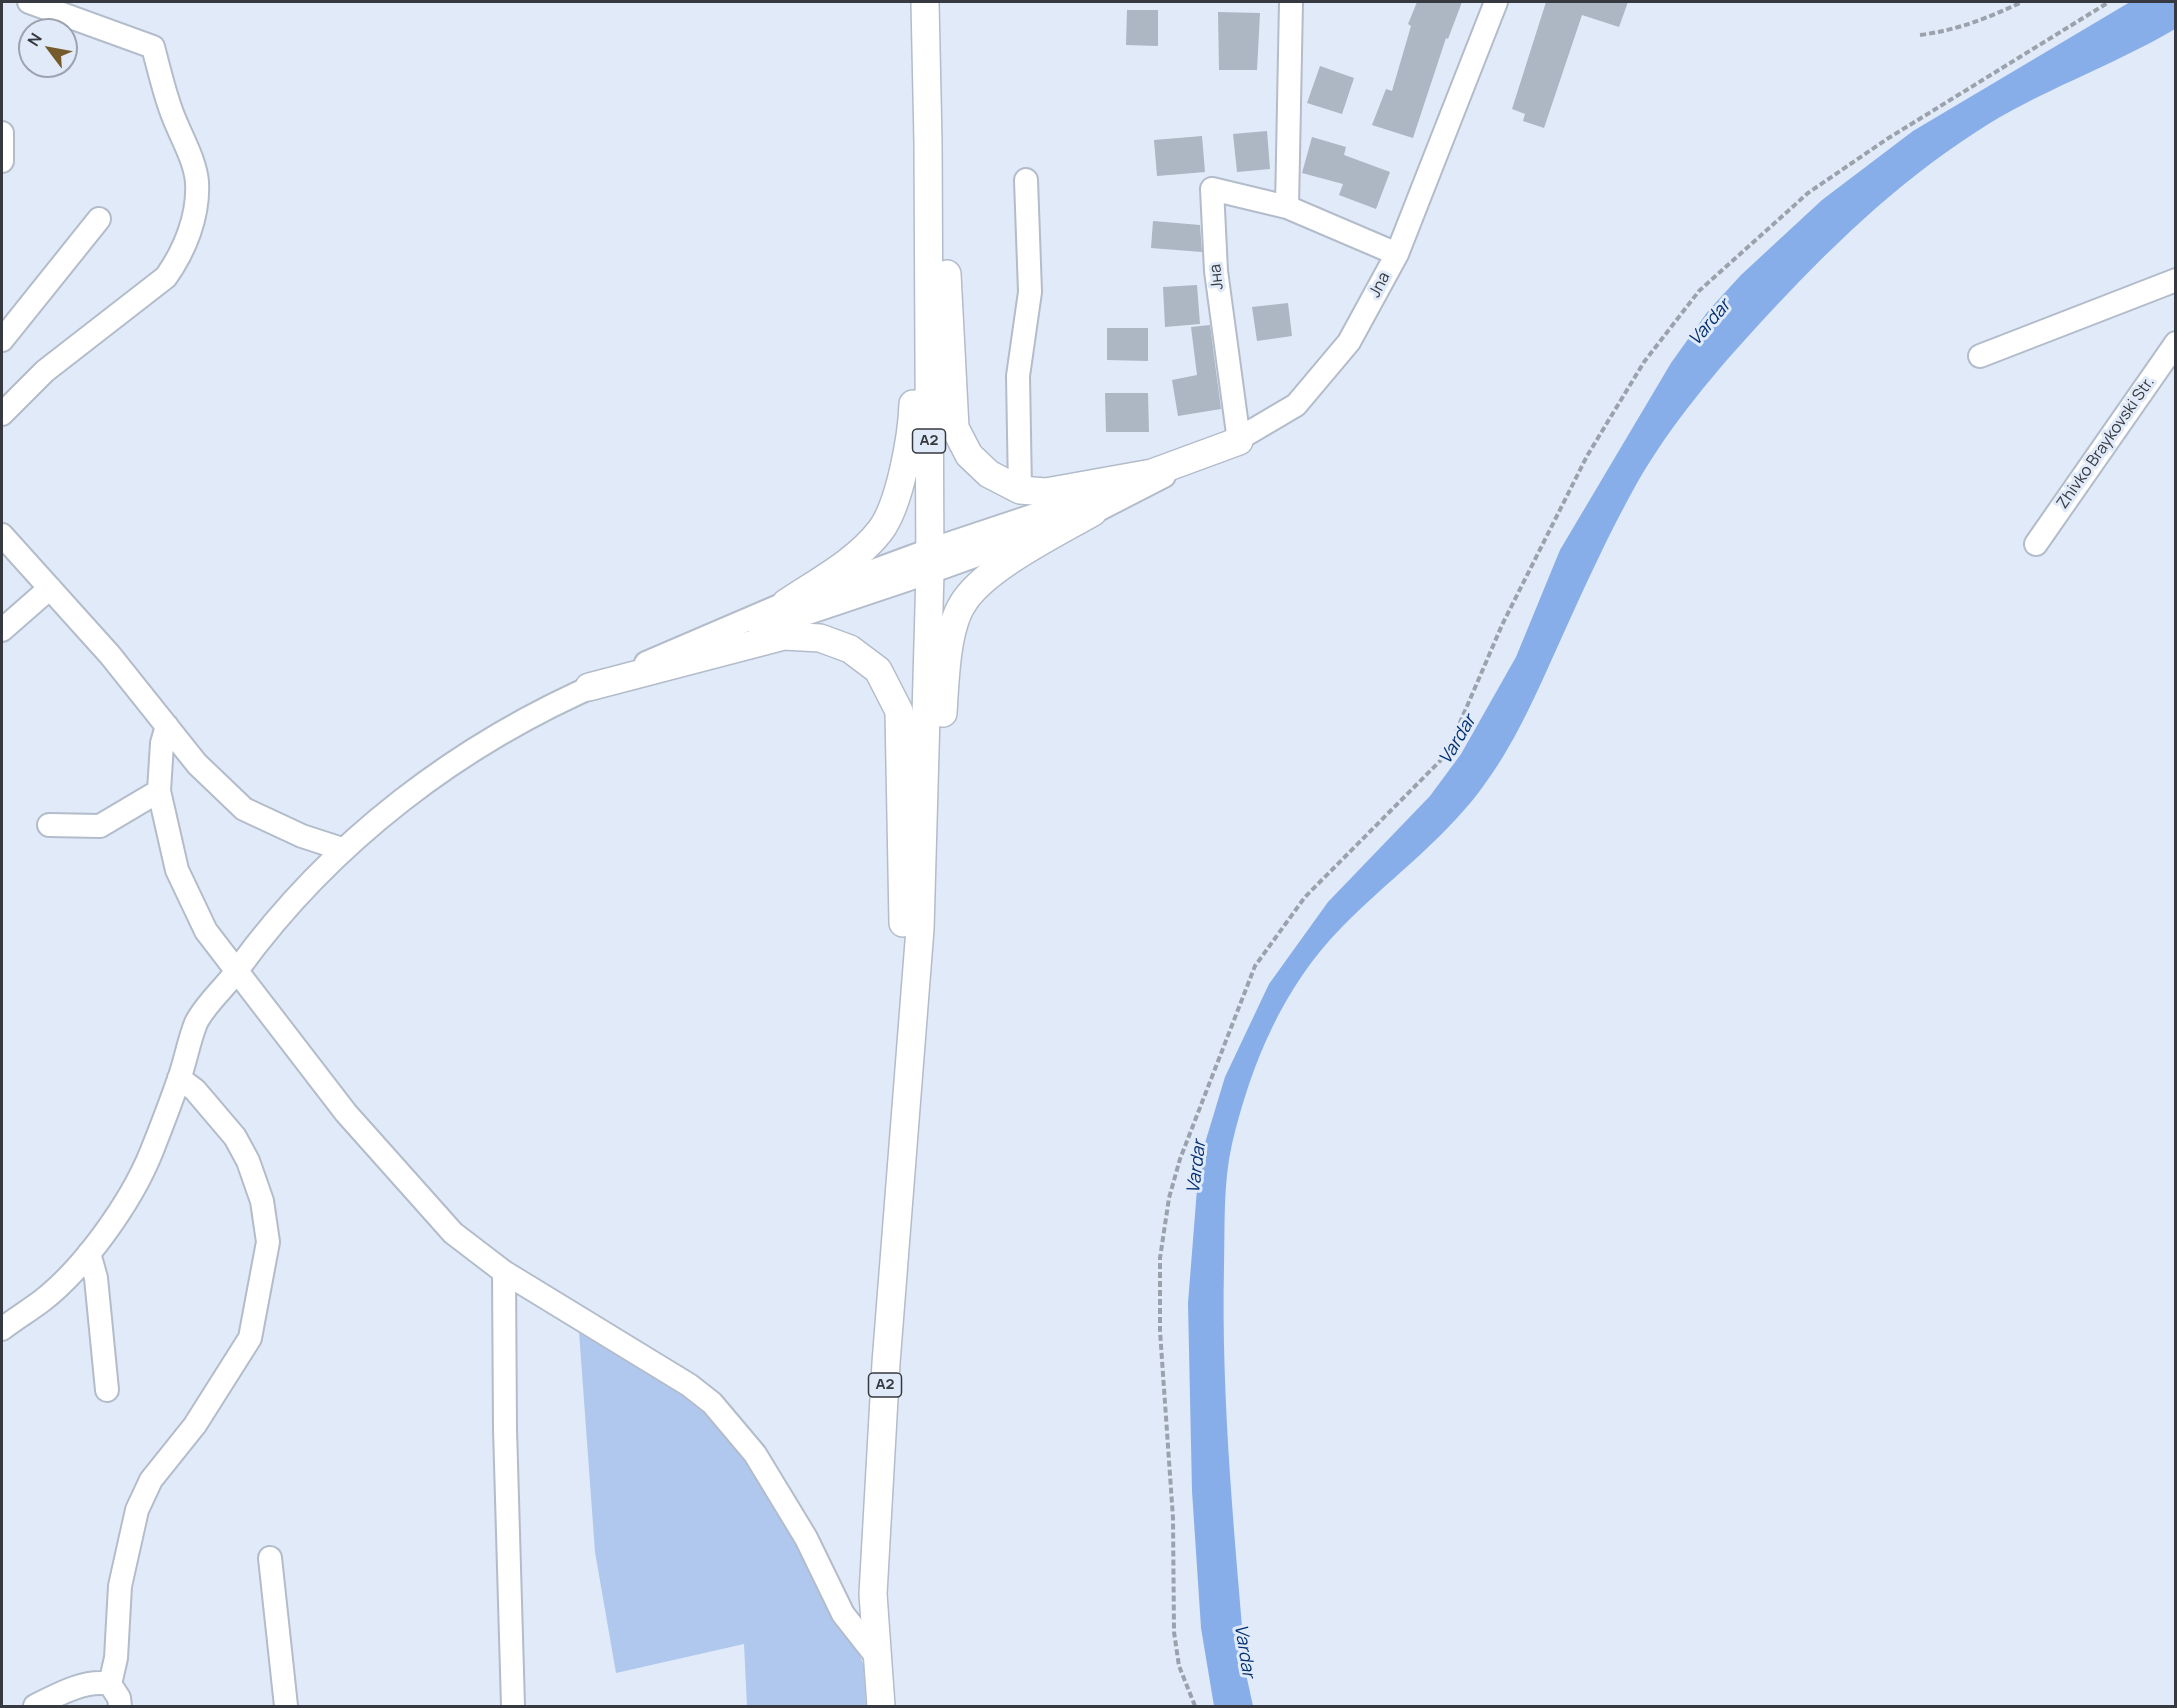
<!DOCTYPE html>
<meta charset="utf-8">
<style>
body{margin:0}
#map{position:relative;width:2177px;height:1708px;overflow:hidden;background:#e1eaf8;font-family:Manrope,sans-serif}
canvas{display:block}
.frame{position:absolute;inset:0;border:3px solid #36393f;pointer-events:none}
.north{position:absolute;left:18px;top:18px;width:60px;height:60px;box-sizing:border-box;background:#e1eaf8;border:2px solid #9da3ae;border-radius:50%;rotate:302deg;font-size:16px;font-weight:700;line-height:24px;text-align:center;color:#36393f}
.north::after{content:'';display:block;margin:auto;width:21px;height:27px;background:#765b2d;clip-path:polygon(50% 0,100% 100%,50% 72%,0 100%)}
</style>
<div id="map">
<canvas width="2177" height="1708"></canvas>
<div class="frame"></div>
<div class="north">N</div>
</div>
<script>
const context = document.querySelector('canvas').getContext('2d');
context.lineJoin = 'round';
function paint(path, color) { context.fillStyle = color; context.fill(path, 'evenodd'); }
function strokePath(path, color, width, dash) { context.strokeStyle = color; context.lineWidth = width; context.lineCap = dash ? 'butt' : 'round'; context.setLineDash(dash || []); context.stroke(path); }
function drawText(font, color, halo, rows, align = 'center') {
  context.font = font + ' Manrope,sans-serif'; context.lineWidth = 6; context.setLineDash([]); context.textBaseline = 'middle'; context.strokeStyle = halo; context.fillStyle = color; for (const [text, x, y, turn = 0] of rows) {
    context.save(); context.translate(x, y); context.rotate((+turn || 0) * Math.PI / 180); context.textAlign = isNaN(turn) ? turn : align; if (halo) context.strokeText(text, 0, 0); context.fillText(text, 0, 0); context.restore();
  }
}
paint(new Path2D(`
 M578,1318L712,1403L843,1614L864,1666L866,1706H747L744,1644L616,1673L595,1552Z`), '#b0c8ee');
paint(new Path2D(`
 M2130,2H2175V29C2111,67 2038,91 1976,132C1895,184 1827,251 1762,321C1716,371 1671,424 1637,483C1609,533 1585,586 1561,639C1537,692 1515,745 1479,792C1440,843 1386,882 1341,928C1283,987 1251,1064 1232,1144C1223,1183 1225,1226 1224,1266C1221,1403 1235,1538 1246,1674L1253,1706H1214L1201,1628L1192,1491L1188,1303L1197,1189L1205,1143L1225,1077L1269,984L1328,902L1430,796L1461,754L1516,657L1560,550L1671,363L1708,311L1741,275L1822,200L1913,131Z`), '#88aee9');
paint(new Path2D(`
 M1417,2H1462L1448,39L1446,38L1413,138L1372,125L1386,89L1392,91L1411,26L1408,24Z
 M1546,2H1628L1619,27L1582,15L1544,128L1523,121L1525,114L1512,109Z
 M1127,10H1158V46L1126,45Z
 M1218,12L1260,13L1257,70H1219Z
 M1320,66L1354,78L1342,114L1307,103Z
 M1267,131L1270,169L1237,172L1233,134Z
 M1202,136L1205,172L1157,176L1154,140Z
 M1312,137L1346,147L1344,155L1390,172L1376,209L1339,195L1343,184L1302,173Z
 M1153,221L1200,225L1202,252L1151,248Z
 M1197,285L1200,324L1165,327L1163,287Z
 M1288,303L1292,336L1257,341L1252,307Z
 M1210,325L1221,409L1178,416L1172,380L1197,375L1191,327Z
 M1107,328H1148V361L1107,360Z
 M1105,393H1148L1149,432H1106Z`), '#adb6c3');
const minor = new Path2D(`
 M1291,2L1287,207L1397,254
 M2,133V161
 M2,340L99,219
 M1980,356L2176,280
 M2,414L45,371L166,277C185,250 199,216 197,182C195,159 180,135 172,113C164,92 159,69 153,47L29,2
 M1239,441L1216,271L1212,189L1287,207
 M1223,448L1296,405L1349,342L1397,254L1496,2
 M1020,490L1018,376L1030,292L1026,180
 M1092,513L1164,476
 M2,535L110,655L197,764L244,809L302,836L342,849
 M2036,544L2176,343
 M760,629L930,572L1044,531
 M2,630L50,588
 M646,663L786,603L930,550L1104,492
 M167,726L162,743L159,791L177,870L206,931L346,1113L453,1233L504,1272L689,1385L712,1403L755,1454L806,1538L843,1614L876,1656
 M49,825L100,826L159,791
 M89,1253L96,1278L107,1390
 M504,1272L505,1429L513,1706
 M2,1329C15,1319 30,1310 43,1300C85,1267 131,1202 151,1153C161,1128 171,1102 180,1076C186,1059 189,1040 196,1023C205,1004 226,987 238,969C331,841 460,743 605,681
 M270,1558L286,1706
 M110,1684L116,1658L120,1586L137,1510L151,1480L195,1425L250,1338L268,1242L262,1201L248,1161L235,1137L195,1090L179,1078
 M35,1706C57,1695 85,1679 110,1684L119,1698L120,1706`);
const major = new Path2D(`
 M947,274L955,428L969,455L989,474L1020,490L1046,492L1152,473L1239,441
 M786,603C817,582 856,562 880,531C900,505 912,436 913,404
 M589,687L784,636L820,638L850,649L878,670L899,711L903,923
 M943,713C945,683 946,631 962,605C982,569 1057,533 1093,512
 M881,1706L873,1594L886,1363L920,929L930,572L928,142L925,2`);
strokePath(minor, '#b3bcca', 26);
strokePath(major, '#b3bcca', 30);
strokePath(new Path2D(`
 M1920,35C1958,30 1988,18 2022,2
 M1195,1706L1179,1666L1174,1632L1173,1518L1160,1331V1258L1169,1198L1180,1159L1255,966L1305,897L1446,755L1502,625L1587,456L1644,362L1699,291L1808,193L1887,139L2109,2`), '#9ba2ac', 4, [6, 3]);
strokePath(minor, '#fff', 22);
strokePath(major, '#fff', 27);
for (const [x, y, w] of [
 [929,441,33],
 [885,1385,33]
]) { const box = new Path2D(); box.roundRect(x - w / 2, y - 12, w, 24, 4.5); context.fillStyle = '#e1eaf8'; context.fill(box); strokePath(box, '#36393f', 1.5); }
drawText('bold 15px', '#36393f', null, [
 ["A2",929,441],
 ["A2",885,1385]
]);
drawText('16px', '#36393f', '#e1eaf8', [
 ["Јна",1217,277,-96],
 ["Jna",1380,285,-62],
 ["Zhivko Braykovski Str.",2106,443,-55]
]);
drawText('italic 18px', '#002f71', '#e1eaf8', [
 ["Vardar",1710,323,-50],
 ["Vardar",1458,740,-59],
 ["Vardar",1197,1167,-83],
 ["Vardar",1244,1651,81]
]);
</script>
